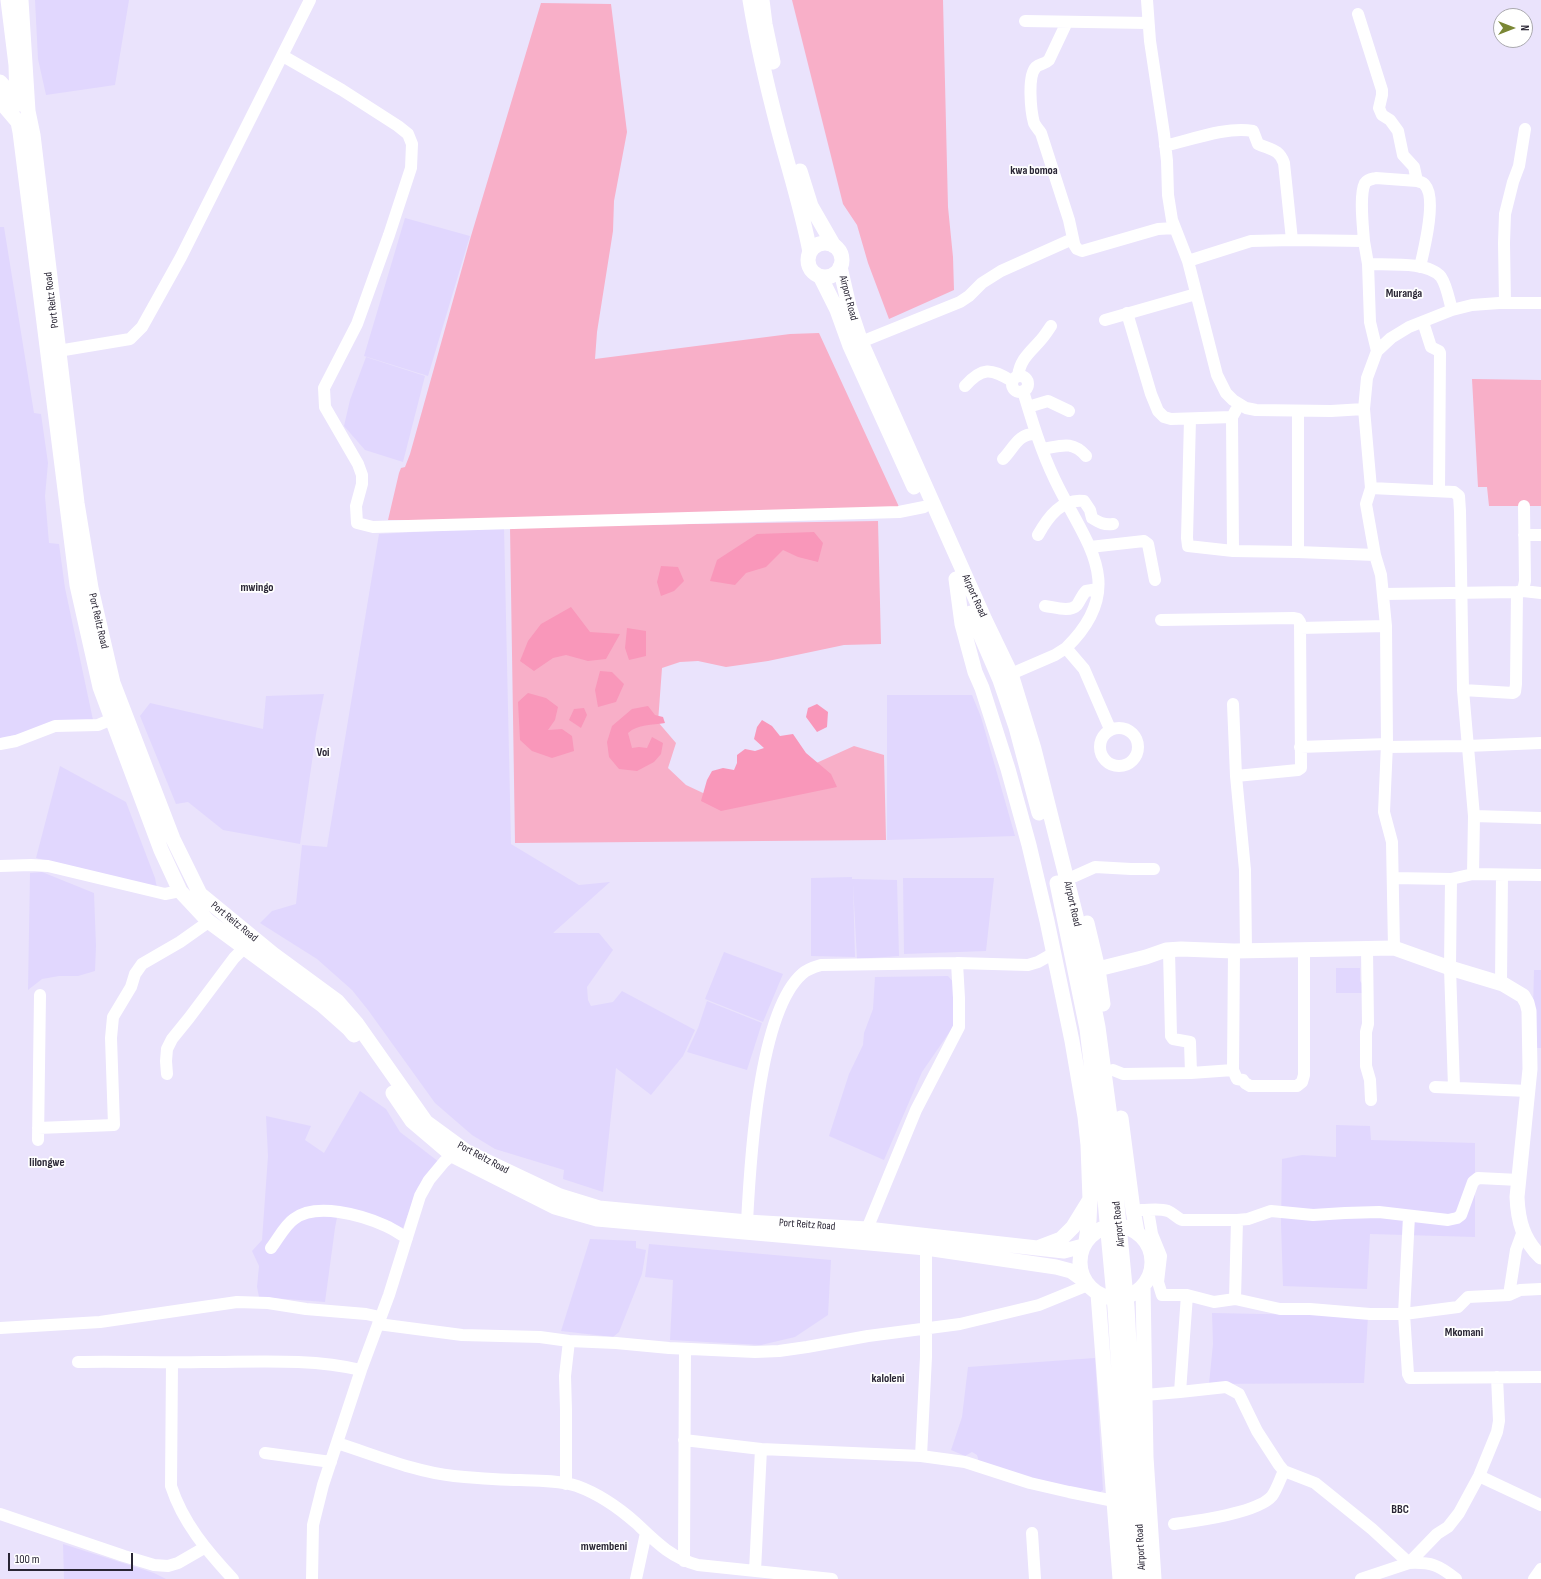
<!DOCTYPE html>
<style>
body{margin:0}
#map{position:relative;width:1541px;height:1579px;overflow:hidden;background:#eae3fc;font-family:"Sofia Sans Condensed",sans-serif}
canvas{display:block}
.north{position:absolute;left:1493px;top:8px;width:40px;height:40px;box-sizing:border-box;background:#fff;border:1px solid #a9a8ae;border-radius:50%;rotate:90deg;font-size:11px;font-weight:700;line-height:16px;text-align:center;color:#292534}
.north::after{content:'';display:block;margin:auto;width:14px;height:18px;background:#7a8735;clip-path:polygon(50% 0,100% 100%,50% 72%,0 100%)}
.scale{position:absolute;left:8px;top:1553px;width:125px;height:18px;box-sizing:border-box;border:2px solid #292534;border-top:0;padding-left:5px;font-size:12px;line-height:14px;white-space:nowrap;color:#292534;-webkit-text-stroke:3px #fff;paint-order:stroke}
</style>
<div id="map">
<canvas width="1541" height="1579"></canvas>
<div class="north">N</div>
<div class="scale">100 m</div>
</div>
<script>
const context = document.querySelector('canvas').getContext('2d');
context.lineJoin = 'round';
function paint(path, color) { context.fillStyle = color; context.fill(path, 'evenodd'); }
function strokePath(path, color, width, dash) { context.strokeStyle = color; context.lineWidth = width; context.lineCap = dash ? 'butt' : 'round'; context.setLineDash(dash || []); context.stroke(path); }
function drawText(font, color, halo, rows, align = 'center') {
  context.font = font + ' "Sofia Sans Condensed",sans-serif'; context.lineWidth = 3.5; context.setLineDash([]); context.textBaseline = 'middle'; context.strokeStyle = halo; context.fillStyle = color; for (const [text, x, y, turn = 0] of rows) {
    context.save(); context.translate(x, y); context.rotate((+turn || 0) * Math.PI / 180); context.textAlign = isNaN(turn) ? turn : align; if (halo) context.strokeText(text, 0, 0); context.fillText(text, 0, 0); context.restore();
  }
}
paint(new Path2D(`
 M35,0H129L115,85L46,95L38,59Z
 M405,218L470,236L428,376L364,356Z
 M0,227H4L34,413L41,414L48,463L45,496L49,543L59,544L65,588L93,720L0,738Z
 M366,357L425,376L403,462L365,450L344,426L350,400Z
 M504,527L511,844L579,885L610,882L553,933H599L613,950L587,987L588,1000L591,1006L613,1002L622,991L695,1030L683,1056L651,1095L616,1068L603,1192L563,1179L564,1170L495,1149L472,1135L435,1103L368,1010L352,990L317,959L260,923L272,911L296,904L302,845L327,847L379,534Z
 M324,694L316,734L300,844L223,830L188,802L176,804L140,716L150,703L263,729L266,696Z
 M887,695H972L981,717L1015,836L887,840Z
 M60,766L126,802L155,878L157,888L36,858Z
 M42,872L94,893L96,946L95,971L78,976H59L42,979L28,990L30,873Z
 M852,877V879L897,880L899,956L857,959L853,884L855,957L811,956V878Z
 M903,878H994L986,951L904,954Z
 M724,952L783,974L763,1022L705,999Z
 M1336,968H1360V981L1366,989V993H1336Z
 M1534,970H1541V1048H1532Z
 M948,976L954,983L953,1027L922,1072L884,1160L829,1136L849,1074L863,1045L864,1033L873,1009L875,977Z
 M707,1001L762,1023L747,1070L687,1052L698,1028Z
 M360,1091L386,1109L400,1132L439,1162L418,1187L403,1228L339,1207L335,1228L325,1302L259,1297L257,1287L259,1266L252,1251L262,1240L268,1156L266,1116L311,1126L305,1140L324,1153Z
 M1336,1125L1370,1126L1371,1140L1475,1143V1237L1370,1234L1367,1289L1283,1286L1281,1224L1282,1159L1302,1155L1336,1157Z
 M590,1239L636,1241V1248L646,1250L642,1274L619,1332L613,1337L561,1331Z
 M649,1244L831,1260L828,1315L795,1337L761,1345L670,1340L673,1280L645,1277Z
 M1212,1313L1368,1316L1364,1383L1209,1384L1213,1344Z
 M1095,1358L1103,1490L1099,1493L1026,1479L979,1462L977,1455L972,1452L965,1456L951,1450L962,1417L968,1367Z
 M63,1544L154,1573L166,1579H64Z`), '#e1d7fe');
paint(new Path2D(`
 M792,0H943L948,207L953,257L954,290L889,319L868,263L857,225L843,204Z
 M541,3L611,4L627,132L614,201L613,231L597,332L595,359L790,334L819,333L900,509L536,520H388L399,473L401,468L405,467L410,454L471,236Z
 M1472,379L1541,380V506H1489L1487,487H1478Z
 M878,521L881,644L844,645L768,661L726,667L698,661L680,662L662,668L658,722L676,743L668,768L686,785L703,793L721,806L854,746L884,755L886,840L515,843L510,527Z`), '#f8afc8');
paint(new Path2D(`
 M814,532L823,543L818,562L798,557L783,550L766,567L746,573L735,585L710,581L717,560L757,534Z
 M661,566L678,567L684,581L674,591L661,596L657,582Z
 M571,607L590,632L620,634L606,659L588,661L566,655L553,658L534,671L520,661L528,641L541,624Z
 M627,628L646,631V656L629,660L625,648Z
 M600,671L612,672L624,684L616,702L598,707L595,690Z
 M528,693L546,698L558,707L555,720L548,730L562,729L572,736L574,751L552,758L532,751L520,740L518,702Z
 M817,704L828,712L827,727L817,732L806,717L808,708Z
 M648,706L655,715L663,717L665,723C652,725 638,724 628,733L632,748L639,747L647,748L652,737L663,743L661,754L654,762L637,771L619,769L609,757L607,742L612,726L632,709Z
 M584,708L587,715L581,728L569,720L574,709Z
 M762,720L772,726L780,736L793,734L806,753L831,774L837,787L721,811L701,801L707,780L712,771L723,768L734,770L737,763V755L745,749L755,751L764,748L754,739L757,727Z`), '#f997ba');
strokePath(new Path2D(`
 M1147,0L1150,41L1164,134L1167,161L1168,195L1172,220L1188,261L1217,375L1226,393L1233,400L1246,408L1256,410L1331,411L1364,409
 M1358,14L1382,90V95L1379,108L1382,115L1390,120L1398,131L1403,155L1414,167L1417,181
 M1025,21L1148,23
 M1067,22L1049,60C1045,64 1040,64 1036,67C1027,76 1031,112 1034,123C1036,127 1039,130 1041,133L1069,220L1074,243
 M283,56L342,90L398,126L408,134L412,144L411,168L389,235L357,324L324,388L325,407L358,464L362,475V484L356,506L357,523L373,527L899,512L924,507
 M1165,146C1191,140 1227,126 1253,131L1258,144C1271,150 1279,149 1284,163L1292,240
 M1364,241L1368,264L1370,322L1377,351
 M1188,261L1251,241L1292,240L1364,241C1363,226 1359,195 1365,183C1368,179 1372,179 1376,178L1417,181C1420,182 1423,182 1425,185C1437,198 1424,250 1420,267
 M1368,264C1387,265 1428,261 1441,277C1447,286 1449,300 1452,310
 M1505,303L1504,243L1505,214L1513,182L1519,166L1525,129
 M1127,313L1151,394L1158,411L1164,417L1171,419L1232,417
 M1105,320L1196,294
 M1423,322L1431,347L1439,351L1440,353L1439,491
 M861,342L960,302L969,296L982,283L1001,271L1068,241H1072L1077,249L1082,251L1158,229L1175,228
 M58,351L130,339L142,327L181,257L310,0
 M1018,376C1020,360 1029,353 1039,342C1044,337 1047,332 1051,326
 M1012 384a8 8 0 1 1 16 0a8 8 0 1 1-16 0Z
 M965,386C982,367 991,368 1012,381
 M1023,391C1032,421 1041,451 1055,480C1085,543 1130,586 1066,648
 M1028,407L1048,401L1069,411
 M1298,411V552
 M1190,419L1187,538L1188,546L1233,551L1298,552L1375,555
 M1042,449C1061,446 1072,440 1086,456
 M1003,459C1014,448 1018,433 1036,434
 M1371,488L1454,492L1459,496L1460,511L1463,690L1474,816L1473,874
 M1038,535C1048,517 1062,498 1084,501L1090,510L1092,518C1100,523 1104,525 1113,524
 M1524,535H1541
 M1090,547L1144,541L1148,544L1155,580
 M1233,551L1232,417L1236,410
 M1523,591L1541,593
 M1384,594L1517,592L1523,591L1525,581L1524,506
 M1045,606C1054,607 1070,613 1077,605C1080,601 1082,595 1086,591L1098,589
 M1161,620L1293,618L1298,619L1300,622L1301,768L1298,770L1236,776
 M1300,628L1386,626
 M1011,674L1055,655L1066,648L1084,669L1110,729
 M1463,690L1513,693L1515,692L1516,684L1517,592
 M1233,704L1236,776L1245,870L1246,950
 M1100 747a19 19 0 1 1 38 0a19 19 0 1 1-38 0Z
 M0,744L16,741L55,726L98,725L112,719
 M1300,747L1387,744
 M1386,747L1467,746L1541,743
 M1474,816L1541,818
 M0,866L31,865L48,866L165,894L180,891
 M1075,876L1095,867L1131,869H1154
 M1393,878L1451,879L1473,874L1541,875
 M1451,879L1450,968L1454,1087
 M1394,948L1392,842L1384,812L1387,744L1386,626L1381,575L1375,555L1366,504L1371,488L1364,409L1367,378L1377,351L1391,338L1409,327L1452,310L1472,305L1499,303H1541
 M1367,949L1368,1024L1366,1032V1066L1370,1080L1371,1100
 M1169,951L1171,1036L1173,1039L1190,1042L1191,1073
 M1234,951L1233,1070L1237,1079L1243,1080L1245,1083L1250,1086H1297L1302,1082L1304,1075V950
 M1501,983L1502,875
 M1113,1070L1123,1074L1191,1073L1233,1070
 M167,1074L166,1061L167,1049L172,1039L189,1018L234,958L240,952L243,946
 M1435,1087L1528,1091
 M38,1128L114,1125L111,1038L113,1017L131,987L135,974L142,964L180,942L204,925L208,921
 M38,1140L40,995
 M1141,1210C1150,1210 1159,1208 1168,1211C1173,1213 1177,1218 1182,1220H1237L1248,1219L1271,1211L1313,1215L1345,1213L1379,1212L1448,1220L1457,1218L1461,1215L1473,1182L1478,1178L1519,1180
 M1148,1210L1152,1234L1161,1256L1158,1282L1162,1295H1187L1214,1302L1235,1299L1280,1309H1310L1370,1314H1404L1458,1307L1468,1297L1509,1295L1520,1290L1541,1289
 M1409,1216L1404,1314L1408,1374L1410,1378L1541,1377
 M747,1222C750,1164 758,1013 802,974C807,969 814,967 821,965L957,963L1028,965L1038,962L1054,953
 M867,1229L916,1110L959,1027V998L957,963
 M271,1248C278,1239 285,1225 294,1219C316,1202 362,1215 386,1226C393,1229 400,1234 407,1238
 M1187,1295L1180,1392L1226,1387L1239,1394L1257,1431L1279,1465L1284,1471L1315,1483L1372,1529L1409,1563C1431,1562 1439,1565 1456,1579
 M1509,1295L1516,1250L1523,1231
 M1235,1299L1237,1220
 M378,1324L462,1335L540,1337L569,1341L616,1343L669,1348L755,1352L779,1351L807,1347L868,1336L960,1324L1039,1305L1088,1285
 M0,1328L100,1322L237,1302L268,1303L306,1309L366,1314L380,1317
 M78,1362C120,1361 161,1363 203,1362C255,1362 310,1358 361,1370
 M172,1363L171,1486C183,1523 207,1551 233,1579
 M1145,1395L1180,1392
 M684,1440L761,1449
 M337,1443C375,1455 415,1472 454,1476C476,1478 498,1480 520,1480C539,1481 559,1480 577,1486C599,1494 619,1508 636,1523C656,1542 670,1557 698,1565L832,1579
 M265,1453L331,1462
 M921,1456L965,1462L1030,1483L1069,1492L1114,1501
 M1479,1476L1541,1505
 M566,1484V1410L565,1376L569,1341
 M0,1514L124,1556L154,1565L168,1566L178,1563L204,1548
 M1174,1524C1196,1521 1258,1513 1272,1496C1277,1489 1280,1479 1284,1471
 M1032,1533L1035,1579
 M684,1561L685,1349
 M755,1571L761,1449L921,1456L926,1357V1248
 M312,1579L313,1525L323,1485L361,1370L389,1295L420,1196L429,1180L444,1162L452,1155
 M636,1579L646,1533
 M1361,1579L1409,1563L1437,1534L1448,1527L1459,1513L1479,1476L1497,1432L1499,1421L1497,1377
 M1534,1579L1541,1569`), '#fff', 12);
strokePath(new Path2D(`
 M8,0L16,65L17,102
 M21,0L28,111L33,135L77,503L91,588L113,683L173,839L200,894L273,954L337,1001L357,1024L426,1122L467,1152L560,1196L599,1208L747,1222L867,1229L1064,1251L1083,1246
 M750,0C757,43 767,86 778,128C789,170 802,210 810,252
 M762,0L765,24L773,62
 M0,82L20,104
 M0,101L18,122L20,132L77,585L100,687L161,850L180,891L208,921L322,1005L349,1029L354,1035
 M800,171L811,206L834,246
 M808 260a17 17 0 1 1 34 0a17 17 0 1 1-34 0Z
 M840,267L849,306L861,342L985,620L1011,674L1034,749L1076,916L1098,1027L1112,1132L1115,1184L1127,1307L1142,1579
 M820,276L837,310L850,346L914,487
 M956,579L962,624L975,672L982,688L1008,769L1029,845L1047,921L1072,1041L1085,1117L1088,1145L1090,1200L1089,1221L1086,1241
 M971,613L1000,680L1016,727L1039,813
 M1057,883L1087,1029L1096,1103L1115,1308L1132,1579
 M1087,923L1098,969L1103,1004
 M1098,969L1146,957L1166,950L1181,949L1234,951L1394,948L1450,968L1503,984L1523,996L1527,1003L1529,1011L1530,1069L1517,1197C1518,1221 1523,1240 1541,1257
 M393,1093L412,1121L452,1155L555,1207L597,1219L926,1248L1056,1267L1071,1271L1086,1282
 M1121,1118L1133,1210L1137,1232
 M1080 1262a36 36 0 1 1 72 0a36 36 0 1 1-72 0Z
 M1040,1247L1061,1239L1073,1227L1089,1201
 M1143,1286L1146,1457L1154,1579
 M1098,1294L1120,1579`), '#fff', 15);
drawText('11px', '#292534', '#fff', [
 ["Airport Road",848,298,75],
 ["Port Reitz Road",52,300,-97],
 ["Airport Road",974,596,66],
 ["Port Reitz Road",98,621,77],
 ["Airport Road",1072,904,77],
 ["Port Reitz Road",234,922,39],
 ["Port Reitz Road",483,1158,28],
 ["Airport Road",1119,1224,-96],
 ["Port Reitz Road",807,1225,4],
 ["Airport Road",1141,1547,-93]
]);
drawText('bold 12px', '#292534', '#fff', [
 ["kwa bomoa",1034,171],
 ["Muranga",1404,294],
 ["mwingo",257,588],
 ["Voi",323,753],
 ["lilongwe",47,1163],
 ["Mkomani",1464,1333],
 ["kaloleni",888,1379],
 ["BBC",1400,1510],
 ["mwembeni",604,1547]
]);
</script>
